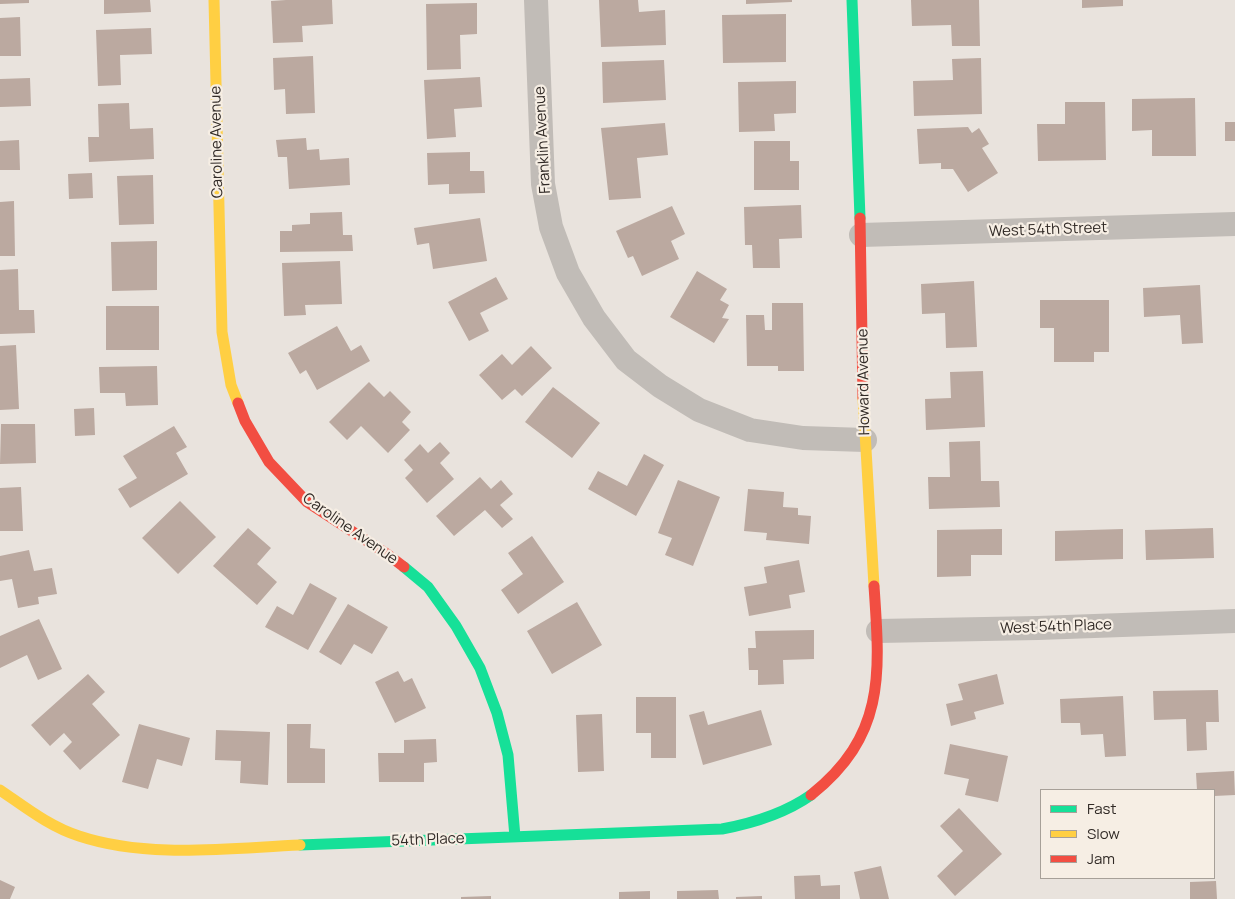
<!DOCTYPE html>
<style>
body{margin:0}
#map{position:relative;width:1235px;height:899px;overflow:hidden;background:#e9e3dd;font-family:Manrope,sans-serif}
canvas{display:block}
.legend{position:absolute;left:1040px;top:789px;width:175px;height:90px;box-sizing:border-box;background:#f6eee4;border:1px solid #a7a098;margin:0;padding:6px 9px;list-style:none;font-size:15px;color:#312a26}
.legend li{display:flex;align-items:center;gap:10px;height:25px}
.legend b{width:25px;border:1px solid #a7a098}
</style>
<div id="map">
<canvas width="1235" height="899"></canvas>
<ul class="legend">
<li><b style="height:6px;background:#16e098"></b>Fast</li>
<li><b style="height:6px;background:#ffcf43"></b>Slow</li>
<li><b style="height:6px;background:#f24e42"></b>Jam</li>
</ul>
</div>
<script>
const context = document.querySelector('canvas').getContext('2d');
context.lineJoin = 'round';
function paint(path, color) { context.fillStyle = color; context.fill(path, 'evenodd'); }
function strokePath(path, color, width, dash) { context.strokeStyle = color; context.lineWidth = width; context.lineCap = dash ? 'butt' : 'round'; context.setLineDash(dash || []); context.stroke(path); }
function drawText(font, color, halo, rows, align = 'center') {
  context.font = font + ' Manrope,sans-serif'; context.lineWidth = 4.5; context.setLineDash([]); context.textBaseline = 'middle'; context.strokeStyle = halo; context.fillStyle = color; for (const [text, x, y, turn = 0] of rows) {
    context.save(); context.translate(x, y); context.rotate((+turn || 0) * Math.PI / 180); context.textAlign = isNaN(turn) ? turn : align; if (halo) context.strokeText(text, 0, 0); context.fillText(text, 0, 0); context.restore();
  }
}
paint(new Path2D(`
 M0,0H29V3L0,4Z
 M104,0H150L151,12L104,14Z
 M286,0H332L333,24L302,26L303,42L273,43L271,1Z
 M599,0H638L639,12L665,10L666,45L601,47Z
 M746,0H792V2L746,4Z
 M911,0H979L980,46H952L951,25L912,26Z
 M1082,0H1123V6L1082,8Z
 M477,3V34L460,35L461,69L427,70L426,4Z
 M786,14V62L723,63L722,15Z
 M20,17L21,56H0V18Z
 M151,28L152,54L120,55L121,85L98,86L96,30Z
 M313,56L315,113L286,114L285,89L274,90L273,58Z
 M981,58L982,114L914,116L913,81L953,80L952,59Z
 M664,60L666,100L603,103L602,62Z
 M480,77L482,107L454,109L456,137L427,139L424,80Z
 M30,78L31,106L0,107V79Z
 M796,81V113L774,114L775,131L739,132L738,82Z
 M1195,98L1196,156H1152V130L1132,131V99Z
 M1065,102H1105L1106,160L1038,161L1037,124H1065Z
 M129,103L130,129L153,128L154,159L89,162L88,137H99L98,104Z
 M1225,122H1235V141H1225Z
 M665,123L668,155L637,158L641,198L609,200L601,128Z
 M968,127L972,133L979,128L989,144L982,148L998,173L968,192L953,169H941V163L919,164L917,129Z
 M306,138L307,150L319,149L320,160L349,158L350,185L289,189L287,157H278L276,140Z
 M19,140L20,170H0V141Z
 M754,141H790V161H799V190H754Z
 M470,152V171H484L485,193L449,194V184L428,185L427,153Z
 M92,173L93,198L69,199L68,174Z
 M153,175L154,224L119,225L117,176Z
 M14,201L15,256H0V202Z
 M801,205L802,238L779,239L780,268H753L752,245H745L744,207Z
 M672,206L685,234L671,241L679,259L642,276L633,256L628,258L616,231Z
 M342,212L343,235H352L353,251L280,252V231H292V225L310,224V213Z
 M480,218L487,261L433,269L429,243L417,245L414,228Z
 M157,241V290L112,291L111,242Z
 M340,261L342,304L305,305L306,315L284,316L282,263Z
 M18,269L19,310H34L35,333L0,334V270Z
 M697,271L727,289L720,300L729,305L722,318L729,319L714,343L670,317Z
 M496,277L508,299L480,313L489,331L469,341L448,302Z
 M974,281L977,347L946,348L945,313L922,314L921,284Z
 M1200,285L1203,343L1182,344L1180,315L1144,317L1143,288Z
 M1040,300H1109V352H1094V362H1054V328H1040Z
 M772,303H803L804,371H778V366H747L746,315H764L765,330H772Z
 M106,306H159V350H106Z
 M337,326L351,351L361,345L370,361L317,390L306,370L300,374L288,353Z
 M16,345L19,409L0,410V346Z
 M531,346L552,368L522,396L515,389L502,400L479,375L502,354L512,365Z
 M157,366L158,405L126,406L125,393H100L99,367Z
 M983,371L985,427L926,430L925,399L951,398L950,372Z
 M369,382L384,397L390,391L411,412L402,422L410,430L388,453L361,426L347,440L329,422Z
 M553,387L600,423L572,458L525,422Z
 M94,408L95,435L75,436L74,409Z
 M1,424H35L36,463L0,464Z
 M174,426L187,447L176,453L188,474L130,508L118,489L137,478L123,456Z
 M980,441L981,481H999L1000,507L929,509L928,477H950L949,442Z
 M440,442L450,453L440,463L454,479L427,503L405,478L413,470L404,460L420,444L428,453Z
 M644,454L664,465L636,516L588,489L598,471L627,486Z
 M480,477L491,489L501,480L513,494L500,505L513,519L502,528L485,510L454,536L436,516Z
 M678,480L720,497L693,566L665,555L672,538L658,533Z
 M21,487L23,531H0V488Z
 M748,489L784,492L783,507L798,508V515L811,516L809,544L766,540L767,533L744,531Z
 M180,501L216,537L178,574L142,538Z
 M248,528L271,548L257,564L277,582L257,605L213,566Z
 M1213,528L1214,558L1146,560L1145,530Z
 M1002,529V555H971V576L937,577V530Z
 M1123,529V559L1055,561V531Z
 M532,536L564,582L518,614L501,590L523,574L508,553Z
 M29,550L34,571L52,568L57,594L38,597L39,604L18,608L12,579L0,581V556Z
 M799,560L805,592L789,595L791,608L749,616L744,587L767,583L764,567Z
 M310,583L337,598L308,650L265,627L277,606L293,615Z
 M577,602L602,645L552,674L527,631Z
 M348,604L388,627L372,654L354,644L341,665L319,652Z
 M39,619L62,669L38,680L27,655L0,668V636Z
 M814,630V659L783,660L784,684L758,685V670H749L748,648H756L755,631Z
 M398,671L404,682L412,678L426,708L395,723L375,682Z
 M88,674L105,692L92,704L120,735L80,770L63,751L72,742L64,733L50,746L31,725Z
 M997,674L1004,704L974,712L976,719L951,726L946,704L963,700L958,684Z
 M1218,690L1219,722H1206L1207,750L1187,751L1186,719L1154,720L1153,691Z
 M1123,696L1126,756L1105,757L1103,734L1081,735L1080,723H1061L1060,699Z
 M636,697H676V758H651V733H636Z
 M761,710L772,745L703,765L689,715L704,711L708,725Z
 M602,714L604,771L578,772L576,715Z
 M139,724L190,738L182,766L157,759L148,789L122,782Z
 M287,724H311L310,748L325,749V783H287Z
 M216,730L270,732L268,785L240,783L241,761L215,760Z
 M436,739L437,762L424,763V782H379L378,753H404V740Z
 M950,744L1008,756L998,802L965,795L969,779L944,774Z
 M1234,771L1235,795L1214,796V790H1197L1196,773Z
 M959,808L1002,854L955,896L937,876L963,851L940,826Z
 M881,866L889,899H860L854,872Z
 M820,875L821,886L840,885V899H795L794,876Z
 M0,880L15,887L10,899H0Z
 M1216,881L1217,899H1190V882Z
 M718,890L719,899H677V891Z
 M650,891V899H619V892Z
 M491,896V899H461V897Z
 M762,896V899H736V897Z`), '#bba9a0');
strokePath(new Path2D(`
 M536,0L543,184L551,227L568,273L594,318L626,360L660,386L699,410L750,430L803,438L865,440
 M861,235L1235,224
 M878,631L1038,628L1235,621`), '#c1bcb7', 24);
strokePath(new Path2D(`
 M852,0L860,218
 M404,567L428,587L456,626L480,668L497,713L508,755L515,837
 M300,845L722,829C754,823 784,814 811,795`), '#16e098', 11);
strokePath(new Path2D(`
 M214,0L222,332L231,385L238,403
 M863,398L874,586
 M0,790C25,807 50,827 79,836C148,859 229,848 300,845`), '#ffcf43', 11);
strokePath(new Path2D(`
 M860,218L863,398
 M238,403L245,421L269,462L307,502L387,554L404,567
 M811,795C886,735 880,674 874,586`), '#f24e42', 11);
drawText('15px', '#312a26', '#f6eee4', [
 ["Franklin Avenue",543,140,-93],
 ["Caroline Avenue",217,142,-91],
 ["West 54th Street",1048,230,-2],
 ["Howard Avenue",864,382,-91],
 ["Caroline Avenue",350,529,35],
 ["West 54th Place",1056,627,-2],
 ["54th Place",428,840,-2]
]);
</script>
